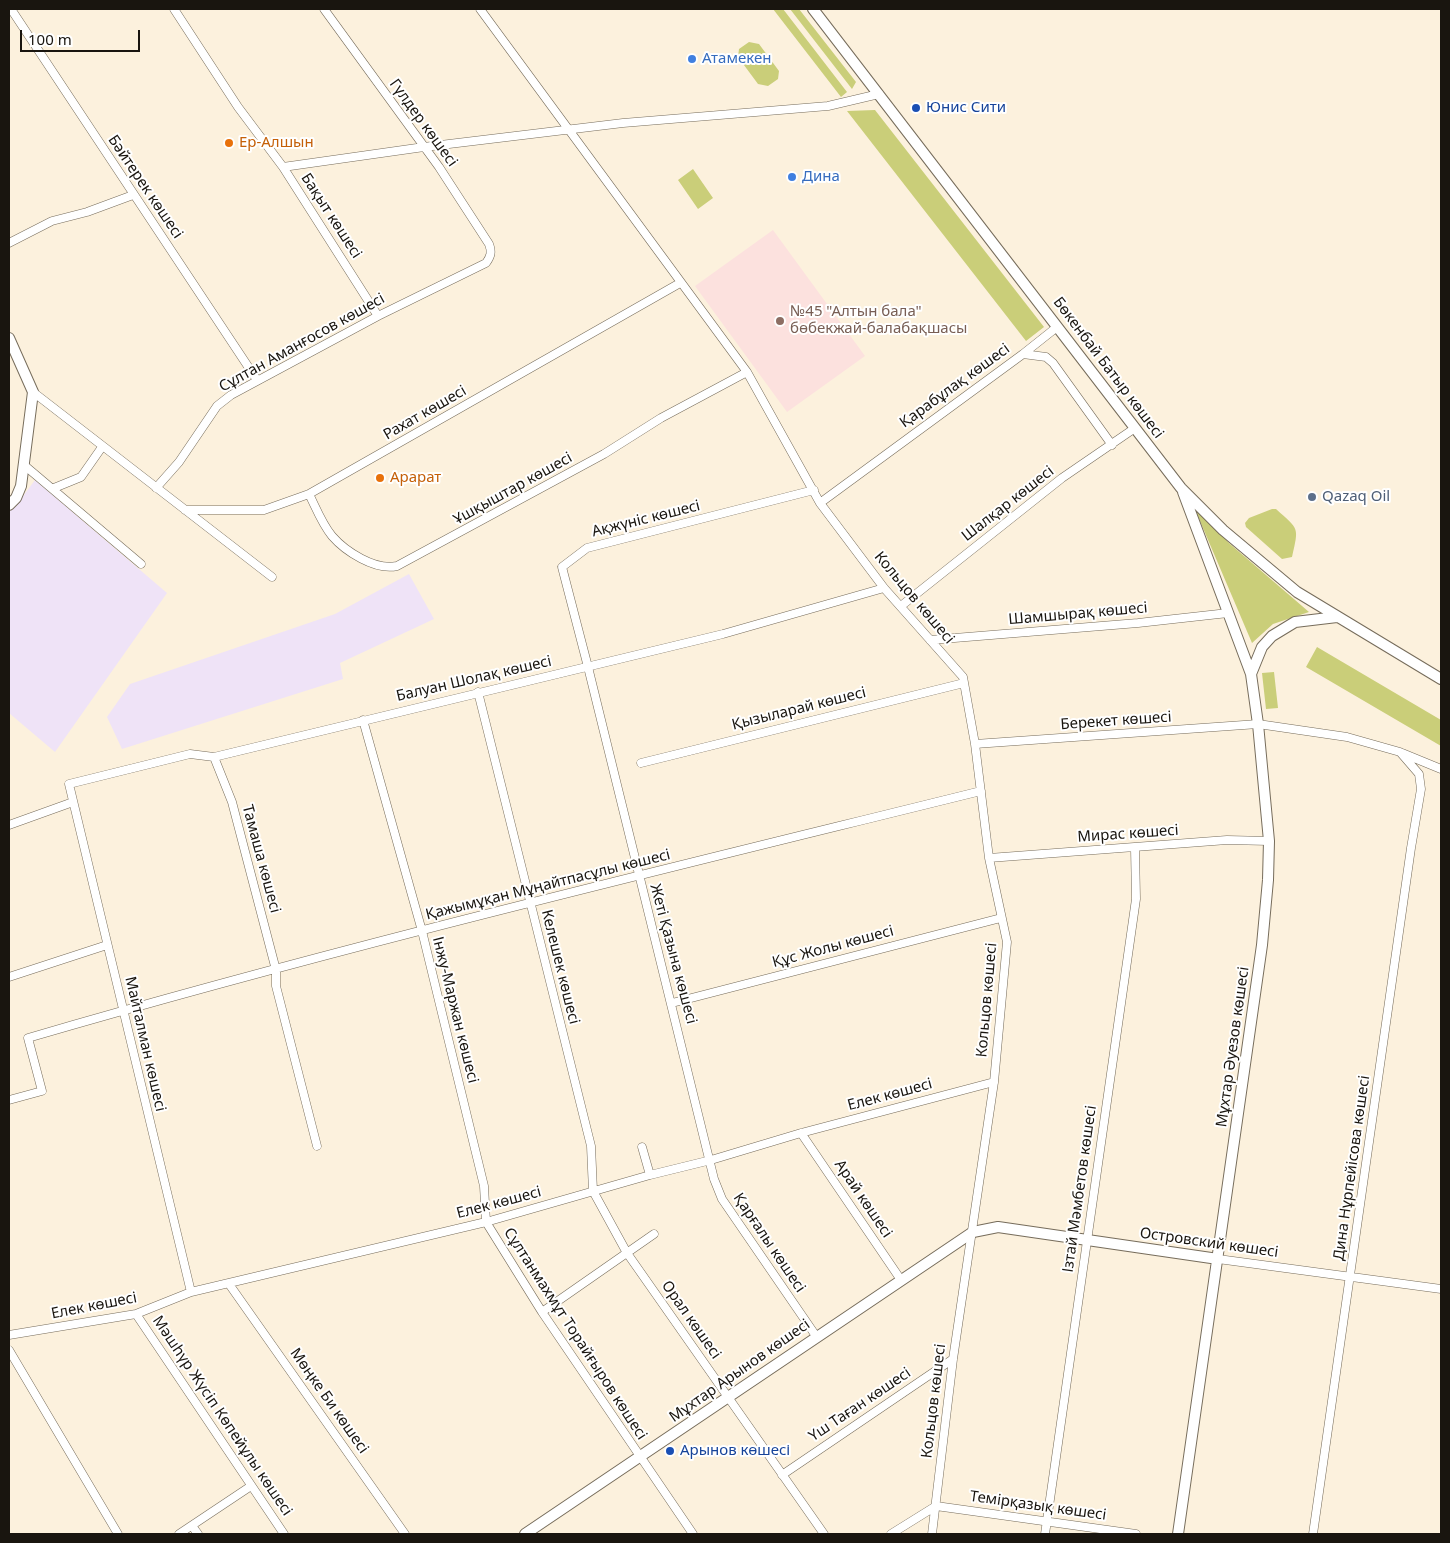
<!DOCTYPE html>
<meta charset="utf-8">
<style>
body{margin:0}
#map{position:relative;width:1450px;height:1543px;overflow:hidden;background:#fcf1dd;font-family:"Noto Sans",sans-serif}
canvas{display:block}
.frame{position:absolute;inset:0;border:10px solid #19150f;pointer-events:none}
.scale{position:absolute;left:20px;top:30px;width:120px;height:22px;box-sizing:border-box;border:2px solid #19150f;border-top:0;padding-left:6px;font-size:15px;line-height:18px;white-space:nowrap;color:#19150f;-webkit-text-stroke:4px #fff;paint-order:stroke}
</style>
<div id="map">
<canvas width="1450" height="1543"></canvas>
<div class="frame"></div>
<div class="scale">100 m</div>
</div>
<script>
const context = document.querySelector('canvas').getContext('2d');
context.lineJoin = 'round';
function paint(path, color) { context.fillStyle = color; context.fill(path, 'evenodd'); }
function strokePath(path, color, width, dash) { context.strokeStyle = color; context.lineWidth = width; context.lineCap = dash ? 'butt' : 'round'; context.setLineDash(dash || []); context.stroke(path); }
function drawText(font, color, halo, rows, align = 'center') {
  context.font = font + ' "Noto Sans",sans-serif'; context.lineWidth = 4; context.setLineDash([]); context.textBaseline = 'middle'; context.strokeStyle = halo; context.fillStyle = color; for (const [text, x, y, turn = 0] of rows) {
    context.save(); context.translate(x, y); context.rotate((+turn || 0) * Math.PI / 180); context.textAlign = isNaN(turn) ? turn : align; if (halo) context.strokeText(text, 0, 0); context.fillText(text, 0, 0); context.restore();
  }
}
paint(new Path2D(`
 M35,480L167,593L55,752L9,713V509L15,507Z
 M409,574L434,619L340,663L343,679L122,749L107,717L130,684L335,614Z`), '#efe3f7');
paint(new Path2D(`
 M773,230L865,356L787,412L695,286Z`), '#fce1de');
paint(new Path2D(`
 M773,9H783L847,92L841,97Z
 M790,9H799L856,82L852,89Z
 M749,42L759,44L779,71L778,79L768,86L758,84L738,57L739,49Z
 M875,110L1044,327L1026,341L847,111Z
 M693,169L713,198L698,209L678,180Z
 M1194,507L1230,544L1309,612L1273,624L1252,643Z
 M1272,509H1276C1299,530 1299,526 1292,557L1282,559L1246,527L1245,523L1249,518Z
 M1317,647L1441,720V746L1306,667Z
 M1274,672L1278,708L1266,709L1262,673Z`), '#cace79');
const street = new Path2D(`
 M11,9L257,380
 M174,9L238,107L283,167L378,316
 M480,9L747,372L820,503L884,588L963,677L975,744L989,858L1007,942L994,1082L953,1359L932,1534
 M283,167L424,147L623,123L828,106L879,94
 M9,243L52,221L87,212L133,195
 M1023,354L1057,327
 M33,392L272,577
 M24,465L141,564
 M54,488L81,477L102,447
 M156,488L179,462L217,406L231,395L378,316L486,263C491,256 492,252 489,244L439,167L324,9
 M814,490L587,548L562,567L588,667L714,1179L722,1199L816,1336
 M309,494C316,508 322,524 332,536C345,551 375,571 397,566L604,454L661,418L747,372
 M820,503L1023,354L1046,357L1053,363L1112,445
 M185,510H264L309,494L680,283
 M901,606L1062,478L1135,428
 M930,640L1138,623L1228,613
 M478,692L591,1146L593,1191L627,1253L824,1534
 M363,720L422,931L484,1186L486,1222L542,1312L693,1534
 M975,744L1258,724L1347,737L1400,752L1419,774L1421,789L1411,848L1313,1534
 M1402,753L1441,769
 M214,757L232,802L276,970V986L317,1146
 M641,763L964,683
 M9,825L73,802
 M989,858L1227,840L1269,841
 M9,977L107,945
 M672,1003L1001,918
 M9,1100L42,1091L28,1038C343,946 662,870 981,791
 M801,1133L901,1280
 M642,1147L650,1175
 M1218,1259L1441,1289
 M229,1284L405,1534
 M191,1292L69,784L190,754L214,757L723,634L884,588
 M542,1312L654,1234
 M136,1314L284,1534
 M9,1335L136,1314L191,1292L486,1222L650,1175L711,1160L801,1133L994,1082
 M9,1350L118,1534
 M782,1475L953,1359
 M192,1526L198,1534
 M179,1534L251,1486
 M891,1534L936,1506L1136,1534
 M1045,1534L1136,899L1135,848`);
const secondary = new Path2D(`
 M813,9L1181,488L1223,530L1297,592L1441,679
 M9,338L33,392L21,486L16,498L9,505
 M1183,492L1251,674
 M525,1534L973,1232L998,1227L1218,1259
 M1178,1534L1262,945L1268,880L1269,841L1258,724L1251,674L1262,647L1272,636L1295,622L1337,617`);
strokePath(street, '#766c5b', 9);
strokePath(secondary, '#766c5b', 12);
strokePath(street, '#fff', 8);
strokePath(secondary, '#fff', 10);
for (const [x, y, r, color] of [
 [692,59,5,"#3f7fe0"],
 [916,108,5,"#1a4fb4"],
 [229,143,5,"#e8710a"],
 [792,177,5,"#3f7fe0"],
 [780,321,5,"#8d6e63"],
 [380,478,5,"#e8710a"],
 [1312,497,5,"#5c6f8a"],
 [670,1451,5,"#1a4fb4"]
]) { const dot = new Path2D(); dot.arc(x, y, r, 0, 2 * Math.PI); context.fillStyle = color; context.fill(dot); strokePath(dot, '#fff', 2); }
drawText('15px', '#366cbe', '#fff', [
 ["Атамекен",702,59],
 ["Дина",802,177]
], 'left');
drawText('15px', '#164399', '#fff', [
 ["Юнис Сити",926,108],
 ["Арынов көшесі",680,1451]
], 'left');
drawText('15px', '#19150f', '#fff', [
 ["Гүлдер көшесі",423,123,54],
 ["Бәйтерек көшесі",145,187,56],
 ["Бақыт көшесі",331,216,57],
 ["Сұлтан Аманғосов көшесі",302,343,-29],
 ["Бөкенбай Батыр көшесі",1108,368,53],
 ["Қарабұлақ көшесі",955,386,-36],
 ["Рахат көшесі",425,413,-30],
 ["Ұшқыштар көшесі",513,489,-29],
 ["Шалқар көшесі",1008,504,-38],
 ["Ақжүніс көшесі",646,519,-14],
 ["Кольцов көшесі",914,598,50],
 ["Шамшырақ көшесі",1078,614,-5],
 ["Балуан Шолақ көшесі",474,679,-13],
 ["Қызыларай көшесі",799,709,-14],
 ["Берекет көшесі",1116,721,-4],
 ["Мирас көшесі",1128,834,-4],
 ["Тамаша көшесі",261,859,75],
 ["Қажымұқан Мұңайтпасұлы көшесі",548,885,-14],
 ["Құс Жолы көшесі",833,947,-15],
 ["Жеті Қазына көшесі",673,954,75],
 ["Келешек көшесі",560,967,76],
 ["Кольцов көшесі",987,1000,-85],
 ["Інжу-Маржан көшесі",455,1010,76],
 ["Майталман көшесі",145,1044,77],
 ["Мұхтар Әуезов көшесі",1233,1047,-82],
 ["Елек көшесі",890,1095,-15],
 ["Дина Нұрпейісова көшесі",1352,1168,-82],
 ["Ізтай Мәмбетов көшесі",1080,1189,-82],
 ["Арай көшесі",863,1199,56],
 ["Елек көшесі",499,1203,-15],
 ["Қарғалы көшесі",769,1243,56],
 ["Островский көшесі",1209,1243,8],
 ["Елек көшесі",94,1306,-11],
 ["Орал көшесі",691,1320,55],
 ["Сұлтанмахмұт Торайғыров көшесі",575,1334,57],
 ["Мұхтар Арынов көшесі",740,1371,-35],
 ["Мөңке Би көшесі",329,1401,55],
 ["Кольцов көшесі",934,1401,-83],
 ["Үш Таған көшесі",860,1405,-34],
 ["Мәшһүр Жүсіп Көпейұлы көшесі",222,1416,56],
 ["Темірқазық көшесі",1038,1506,8]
]);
drawText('15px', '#c56008', '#fff', [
 ["Ер-Алшын",239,143],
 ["Арарат",390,478]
], 'left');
drawText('15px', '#785e54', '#fff', [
 ["№45 \"Алтын бала\"",790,312],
 ["бөбекжай-балабақшасы",790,329]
], 'left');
drawText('15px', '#4e5e75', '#fff', [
 ["Qazaq Oil",1322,497]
], 'left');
</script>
